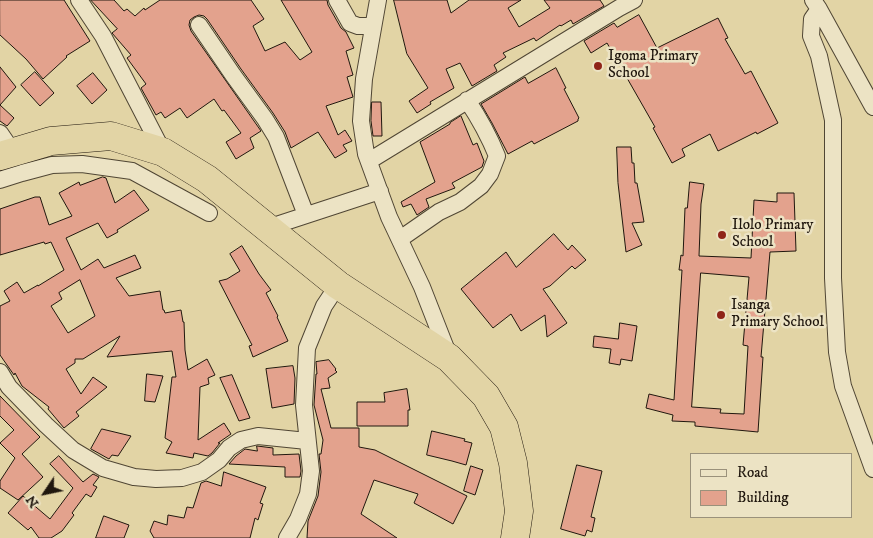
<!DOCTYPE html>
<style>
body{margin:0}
#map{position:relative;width:873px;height:538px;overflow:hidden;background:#e2d4a5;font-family:"IM FELL DW Pica",serif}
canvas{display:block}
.legend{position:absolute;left:690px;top:453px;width:162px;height:65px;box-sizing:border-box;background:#ece3c4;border:1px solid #9a917b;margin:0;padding:6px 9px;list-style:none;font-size:15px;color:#20170e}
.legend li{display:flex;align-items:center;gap:10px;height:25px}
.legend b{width:25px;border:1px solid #9a917b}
.north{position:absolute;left:20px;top:468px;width:50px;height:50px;-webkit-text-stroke:4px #ece3c4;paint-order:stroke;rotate:236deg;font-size:14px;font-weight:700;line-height:20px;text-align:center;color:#20170e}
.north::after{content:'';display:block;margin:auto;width:18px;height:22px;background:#20170e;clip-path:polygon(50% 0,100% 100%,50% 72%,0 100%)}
</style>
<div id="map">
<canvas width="873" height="538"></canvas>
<ul class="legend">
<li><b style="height:6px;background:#ece3c4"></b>Road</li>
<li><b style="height:14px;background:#e3a28d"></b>Building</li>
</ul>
<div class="north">N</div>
</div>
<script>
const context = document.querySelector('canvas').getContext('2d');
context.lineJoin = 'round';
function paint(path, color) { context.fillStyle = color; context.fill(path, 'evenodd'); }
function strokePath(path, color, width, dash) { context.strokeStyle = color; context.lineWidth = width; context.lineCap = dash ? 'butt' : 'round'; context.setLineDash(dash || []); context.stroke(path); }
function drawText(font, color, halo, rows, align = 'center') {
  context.font = font + ' "IM FELL DW Pica",serif'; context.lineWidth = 5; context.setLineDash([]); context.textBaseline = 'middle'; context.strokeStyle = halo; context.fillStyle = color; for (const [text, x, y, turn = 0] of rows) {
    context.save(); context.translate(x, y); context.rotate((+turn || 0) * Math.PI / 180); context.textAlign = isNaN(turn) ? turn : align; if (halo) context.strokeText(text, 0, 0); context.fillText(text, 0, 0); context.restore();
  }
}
const building = new Path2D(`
 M0,0H64L90,41L66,56L67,57L43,79L26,59L0,35Z
 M91,0H114L124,11L127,9L135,16L144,8L145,10L160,0H251L264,19L253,26L265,51L285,42L300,60L312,52L281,0H327L328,5L341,28L346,32L354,48L346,51L353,75L347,77L353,97L326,106L338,135L345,130L352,141L343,145L347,151L335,158L318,132L291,148L285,132L273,113L241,69L207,19L204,16L199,15L194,17L190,20L189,25L191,31L261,131L250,138L254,148L236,159L226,142L241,133L224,110L222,111L214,99L187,118L180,108L165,118L161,112L156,115L141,88L146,84L127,58L131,55L112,33L117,29Z
 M394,0H447L451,13L469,0H521L508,8L519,27L550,8L544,0H600L604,6L573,24L571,20L561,26L560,25L536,41L534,38L503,53L506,57L494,65L497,71L472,86L460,63L446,69L454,88L430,102L431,104L417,113L409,101L428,88L407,54Z
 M639,15L657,48L718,18L728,38L725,39L745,74L751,71L778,123L757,134L756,132L718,151L710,134L682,149L685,156L672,163L653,128L655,127L607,43L591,53L584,41L614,23L617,27Z
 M0,67L16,87L0,105L14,118L7,126L0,121Z
 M556,68L566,88L564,89L579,118L578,119V121L534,144L532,141L508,154L492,123L481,104L525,77L528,83Z
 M35,72L54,93L40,106L21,85Z
 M93,73L107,90L92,104L77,86Z
 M372,102H381L382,136H373L371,121Z
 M461,116L473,145L477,143L484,161L482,167L452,183L455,188L426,199L429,207L417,215L411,204L403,207L401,202L435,182L420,142L450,124V123Z
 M617,147H631L632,163H634L635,183H637L644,222L632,223L642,245L626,252L618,183Z
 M103,177L106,178L115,203L134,190L149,210L117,230L118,232L107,238L98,223L66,238L81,270L98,259L104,268L135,255L141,268L116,278L129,296L160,291L163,310H164L165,313L181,310L183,322H184L185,350L188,370L207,359L215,375L208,378L209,384L200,387L198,440L224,423L231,434L218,443H220L212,453L208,456L194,453L193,458L166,453L172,442L165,438L172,377H176L172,351L107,357L120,336L83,359H75V363L66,369L81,394L93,377L107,387L76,412L79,416L64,428L48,409L49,407L22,386L15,373L14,375L0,355V306L10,301L4,291L17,282L24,293L38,285V286L64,270L51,242L45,244L44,242L0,255V209L35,197H40L49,225L72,216L59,193L79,182L80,185ZM80,280L95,316L68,333L51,306L62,299L59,293Z
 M690,182L704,184L701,204L699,256L751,258L754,200L777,202V193H794L796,251L770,252L761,357H763L758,432L695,426V422L672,421L673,415L646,408L649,394L674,400L682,270H679L681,255L683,256L685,208H687ZM701,273L749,277L743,345L748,346L744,414L720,413L721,409L692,407Z
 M554,234L568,250L572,245L586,260L575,269L572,266L550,286L543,289L567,323L547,337L545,315L521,331L511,314L493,328L461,289L506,252L516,267Z
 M242,246L259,274L271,290L266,293L278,316L277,317L288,341L253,357L249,346L252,345L219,281L227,279L240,271L230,254Z
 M620,323L637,326L632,361L621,359L620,365L609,363L611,349L593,347L594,336L618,339Z
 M329,360L336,369L335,370L337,372L328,378L330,388L321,389L331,428H359V447L375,450L467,496L453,524L414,503L418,494L374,480L361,514L397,538H307L308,521L318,496L321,472L319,454H321L323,440L314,405L316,374H317L316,362Z
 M293,366L295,378L294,404L272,408L266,369Z
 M147,374L163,376L155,402L145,401Z
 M232,375L250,418L239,421L220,378Z
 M407,389L410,410H408V426H357V402H385L384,393Z
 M0,396L40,437L22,454L43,477L18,500L0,488V481L15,458L0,443L14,430L0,416Z
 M102,429L131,436L118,456L112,455L109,459L91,449Z
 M432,431L465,439L464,441L472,443L466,465L452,461L427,455Z
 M257,446L273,448V455L299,454L301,471L300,477H285V467L229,464L236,456L245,449L257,451Z
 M59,456L83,482L93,474L99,477L93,485L97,487L91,497L86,494L72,513L74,515L62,531L51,538H39L31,527L28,530L8,513L23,496L50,519L73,488L50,464Z
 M577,465L602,471L591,517L595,518L592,532L587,530L585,536L561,529Z
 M471,466L483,470L475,495L464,491Z
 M224,472L266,487L260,503L263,504L258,520L255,518L250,538H154L150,531L154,521L167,525L168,515L184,518L187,507L193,508L201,483L206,481L221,486Z
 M104,516L129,525L124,538H96Z`);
paint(building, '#e3a28d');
strokePath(building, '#20170e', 1);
const street = new Path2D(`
 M79,0L103,36L163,152
 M337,0L350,23L358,26H373
 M378,0L364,79L361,121L366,154L389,217L422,287L449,356
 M813,0L819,9L812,19L811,36L819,56L833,120V278L837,352L843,386L873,469
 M819,9L873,107
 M199,25L233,75L265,119L276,137L306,215
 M0,133L13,152
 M369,161L619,8L634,0
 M0,180L22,173L52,165L82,164L132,171L209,213
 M267,228L380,191
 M400,239L439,212L460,202L481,186L490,174L497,156C489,136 479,118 467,100
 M0,372L9,387L46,425L73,450L103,468L134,477L156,479L182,478L202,472L219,460L229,448L241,440L258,436L307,441
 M287,538L298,519L308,494L311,471L304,405L307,348L324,306L338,285`);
const highway = new Path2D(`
 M0,156L51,141L111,136L163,152L207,179L338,285L449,358L486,396L504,427L513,463L519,511L515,538`);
strokePath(street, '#504634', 18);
strokePath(highway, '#20170e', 29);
strokePath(street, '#ece3c4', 16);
strokePath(highway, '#e2d4a5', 28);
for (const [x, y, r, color] of [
 [598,66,5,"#8f2418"],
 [722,235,5,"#8f2418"],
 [721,315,5,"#8f2418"]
]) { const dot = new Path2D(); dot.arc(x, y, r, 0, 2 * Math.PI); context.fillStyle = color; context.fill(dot); strokePath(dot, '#ece3c4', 2); }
drawText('15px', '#20170e', '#ece3c4', [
 ["Igoma Primary",608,57],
 ["School",608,74],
 ["Ilolo Primary",732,226],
 ["School",732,243],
 ["Isanga",731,306],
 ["Primary School",731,323]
], 'left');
</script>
